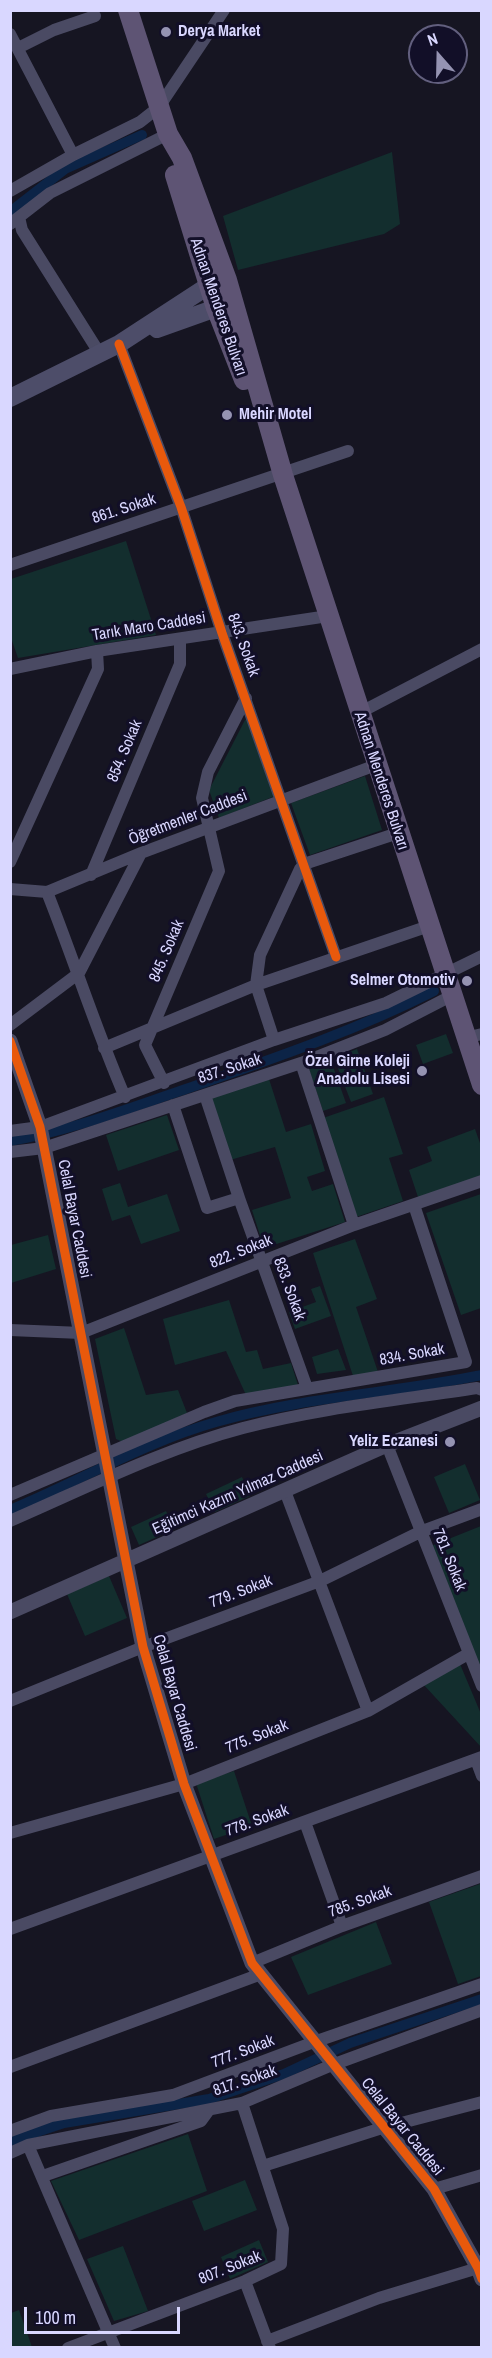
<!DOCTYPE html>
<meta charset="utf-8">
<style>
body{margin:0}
#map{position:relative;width:492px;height:2358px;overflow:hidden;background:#161522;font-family:"Archivo Narrow",sans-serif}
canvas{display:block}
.frame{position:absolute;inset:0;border:12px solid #d9d7ff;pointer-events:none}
.north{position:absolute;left:408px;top:24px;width:60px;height:60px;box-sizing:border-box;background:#120f28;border:2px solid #625f7e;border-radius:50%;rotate:340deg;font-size:16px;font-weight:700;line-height:24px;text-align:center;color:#d9d7ff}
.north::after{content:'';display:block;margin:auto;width:21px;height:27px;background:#9593b2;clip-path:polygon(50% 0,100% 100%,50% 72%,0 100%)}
.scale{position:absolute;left:24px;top:2307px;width:156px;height:27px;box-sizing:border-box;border:3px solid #d9d7ff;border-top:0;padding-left:8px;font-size:18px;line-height:21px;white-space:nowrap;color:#d9d7ff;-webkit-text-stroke:4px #120f28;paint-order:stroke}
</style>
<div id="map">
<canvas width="492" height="2358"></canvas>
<div class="frame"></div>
<div class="north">N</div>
<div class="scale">100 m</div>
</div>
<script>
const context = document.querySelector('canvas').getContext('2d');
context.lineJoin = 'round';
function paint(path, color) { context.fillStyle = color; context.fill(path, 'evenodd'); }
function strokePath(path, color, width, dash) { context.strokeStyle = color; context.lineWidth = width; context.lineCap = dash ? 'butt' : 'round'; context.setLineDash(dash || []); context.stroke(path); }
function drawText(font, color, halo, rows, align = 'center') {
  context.font = font + ' "Archivo Narrow",sans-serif'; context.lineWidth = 6; context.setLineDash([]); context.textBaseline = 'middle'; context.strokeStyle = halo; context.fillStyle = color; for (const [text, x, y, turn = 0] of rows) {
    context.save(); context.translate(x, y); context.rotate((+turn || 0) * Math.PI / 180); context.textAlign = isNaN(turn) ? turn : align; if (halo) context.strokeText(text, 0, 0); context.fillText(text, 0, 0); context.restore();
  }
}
paint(new Path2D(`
 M392,152L400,224L384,234L238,270L223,216Z
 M126,541L156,635L18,658L11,638V579Z
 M251,717L275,796L219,818L209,790L245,720Z
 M365,776L382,830L310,855L291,803Z
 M446,1034L453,1053L423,1064L416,1045Z
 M357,1049L373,1094L351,1102L334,1058Z
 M330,1058L346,1103L323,1111L308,1066Z
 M269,1079L286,1132L311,1124L325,1171L307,1177L312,1191L333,1184L345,1222L264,1248L252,1210L291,1198L275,1147L230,1160L210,1097Z
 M384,1097L403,1154L389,1158L403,1201L356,1217L323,1118Z
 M167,1115L179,1150L118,1171L106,1135Z
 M475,1129L481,1146V1177L419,1200L409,1170L432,1161L427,1147Z
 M120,1183L128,1207L167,1194L180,1231L141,1244L130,1215L112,1221L102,1189Z
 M481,1194V1308L461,1315L426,1213Z
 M48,1235L56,1269L11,1283V1245Z
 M355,1239L377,1299L356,1307L378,1372L353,1376L313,1253Z
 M320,1286L331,1316L295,1329L289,1312L316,1302L311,1289Z
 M229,1300L246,1352L257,1350L263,1369L291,1363L298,1385L246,1395L226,1351L175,1365L163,1319Z
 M124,1328L146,1395L178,1390L187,1413L123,1442L116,1439L95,1339Z
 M338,1349L346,1370L317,1374L312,1357Z
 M465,1464L480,1500L449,1513L434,1477Z
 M242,1477L250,1496L215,1512L206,1494Z
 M166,1511L175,1529L139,1545L131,1527Z
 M481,1526V1673L431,1546Z
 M109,1576L127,1618L85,1636L67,1594Z
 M460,1664L481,1714V1747L423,1684Z
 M234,1771L252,1826L214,1839L196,1783Z
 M480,1884L481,1976L458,1984L429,1902Z
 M376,1922L392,1964L308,1995L291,1957Z
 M188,2134L207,2191L79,2240L51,2181Z
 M245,2180L257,2210L204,2231L192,2201Z
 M259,2240L268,2262L230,2279L221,2257Z
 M123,2246L148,2311L114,2321L87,2259Z
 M19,2310L32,2347H11V2313Z`), '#132e2e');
strokePath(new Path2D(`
 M10,212L65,169L142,135
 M10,1141C69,1131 124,1110 180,1091C266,1061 353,1032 434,991
 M10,1510C78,1482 145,1442 216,1422C302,1397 394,1393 482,1375
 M10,2141L64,2123L209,2099L284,2074L350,2043L482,1999`), '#0c2447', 10);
strokePath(new Path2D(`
 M10,34L73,155
 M18,48L54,30L95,16
 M10,191L73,155L140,122L159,107L224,10
 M19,217L22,230L100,354
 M10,224L50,193L168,134
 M119,344L181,507L222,633L336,957
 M10,565L348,451
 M10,669L97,651L328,616
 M359,713L482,649
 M10,862L98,669L97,651
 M91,875L180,664V639
 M10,889L47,892L141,853L376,765
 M47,892C74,960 96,1030 125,1097
 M10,1025L79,973L141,853
 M465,1038L482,1034
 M274,1040L256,985L260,955L300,869L304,864L398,833
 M104,1048L256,985L429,926
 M301,1063L354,1225
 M164,1083L145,1045L219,871L202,798L208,772L246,698
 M205,1095L239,1198
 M173,1105L207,1208L239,1198L307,1388
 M10,1131L40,1127L274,1040L386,1003L482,956
 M10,1152L44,1148L301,1063L385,1030L451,996
 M10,1330L81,1333L354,1225L482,1181
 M387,1445L482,1686
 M285,1491L368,1711
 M10,1495L204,1412L235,1401L466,1362L414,1205
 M10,1521C86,1488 163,1449 243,1428C319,1408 399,1400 477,1388L482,1390
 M10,1701L143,1647L320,1581L420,1532L482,1509
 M476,1760L482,1776
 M305,1822L342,1926
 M10,1833L184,1784L368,1711L468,1654
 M10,1929L482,1757
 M252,1963L342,1926L482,1876
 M10,2067L261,1974
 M10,2131L51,2116L173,2095L314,2042L482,1984
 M28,2145L115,2348
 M10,2153L28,2145L242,2103L332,2065L482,2010
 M263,2166L382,2128L482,2102
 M43,2176L201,2121L209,2110
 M434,2189L482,2175
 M245,2281L270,2348
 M267,2341L379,2298L478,2268
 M68,2348L245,2281L281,2264L283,2229L242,2103`), '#4a4a63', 12);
strokePath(new Path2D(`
 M10,1041L40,1127L143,1647L184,1784L252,1963L434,2189L478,2268L482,2279
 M10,1612L387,1445L482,1408`), '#4a4a63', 15);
strokePath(new Path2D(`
 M157,329L216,308
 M10,398L119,344L208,286`), '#4d4d69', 18);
strokePath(new Path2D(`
 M128,10L168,134L182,158L227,280L283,475L482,1085
 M175,175L216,308L244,380`), '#5e5474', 20);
strokePath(new Path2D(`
 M119,344L181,507L222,633L336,957
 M10,1041L40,1127L143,1647L184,1784L252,1963L434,2189L478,2268L482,2279`), '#e8590c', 9);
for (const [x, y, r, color] of [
 [166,32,6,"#9593b2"],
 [227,415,6,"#9593b2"],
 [467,981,6,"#9593b2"],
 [422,1071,6,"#9593b2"],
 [450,1442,6,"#9593b2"]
]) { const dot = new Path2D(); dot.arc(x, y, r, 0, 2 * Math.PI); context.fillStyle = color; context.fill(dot); strokePath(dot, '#120f28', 2); }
drawText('bold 16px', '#d9d7ff', '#120f28', [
 ["Derya Market",178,32,"left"],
 ["Mehir Motel",239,415,"left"],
 ["Selmer Otomotiv",455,981],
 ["Özel Girne Koleji",410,1062],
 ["Anadolu Lisesi",410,1080],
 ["Yeliz Eczanesi",438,1442]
], 'right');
drawText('16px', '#d9d7ff', '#120f28', [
 ["Adnan Menderes Bulvarı",218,307,71],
 ["861. Sokak",124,509,-18],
 ["Tarık Maro Caddesi",149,627,-9],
 ["843. Sokak",243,645,70],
 ["854. Sokak",125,751,-67],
 ["Adnan Menderes Bulvarı",381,781,72],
 ["Öğretmenler Caddesi",188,818,-21],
 ["845. Sokak",167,951,-67],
 ["837. Sokak",230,1069,-18],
 ["Celal Bayar Caddesi",74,1219,79],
 ["822. Sokak",241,1252,-22],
 ["833. Sokak",289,1289,70],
 ["834. Sokak",412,1355,-10],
 ["Eğitimci Kazım Yılmaz Caddesi",238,1493,-24],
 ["781. Sokak",449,1560,68],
 ["779. Sokak",241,1592,-21],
 ["Celal Bayar Caddesi",174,1693,74],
 ["775. Sokak",257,1737,-22],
 ["778. Sokak",257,1821,-20],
 ["785. Sokak",360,1902,-20],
 ["777. Sokak",243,2052,-21],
 ["817. Sokak",245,2081,-19],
 ["Celal Bayar Caddesi",402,2127,51],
 ["807. Sokak",230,2268,-22]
]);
</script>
